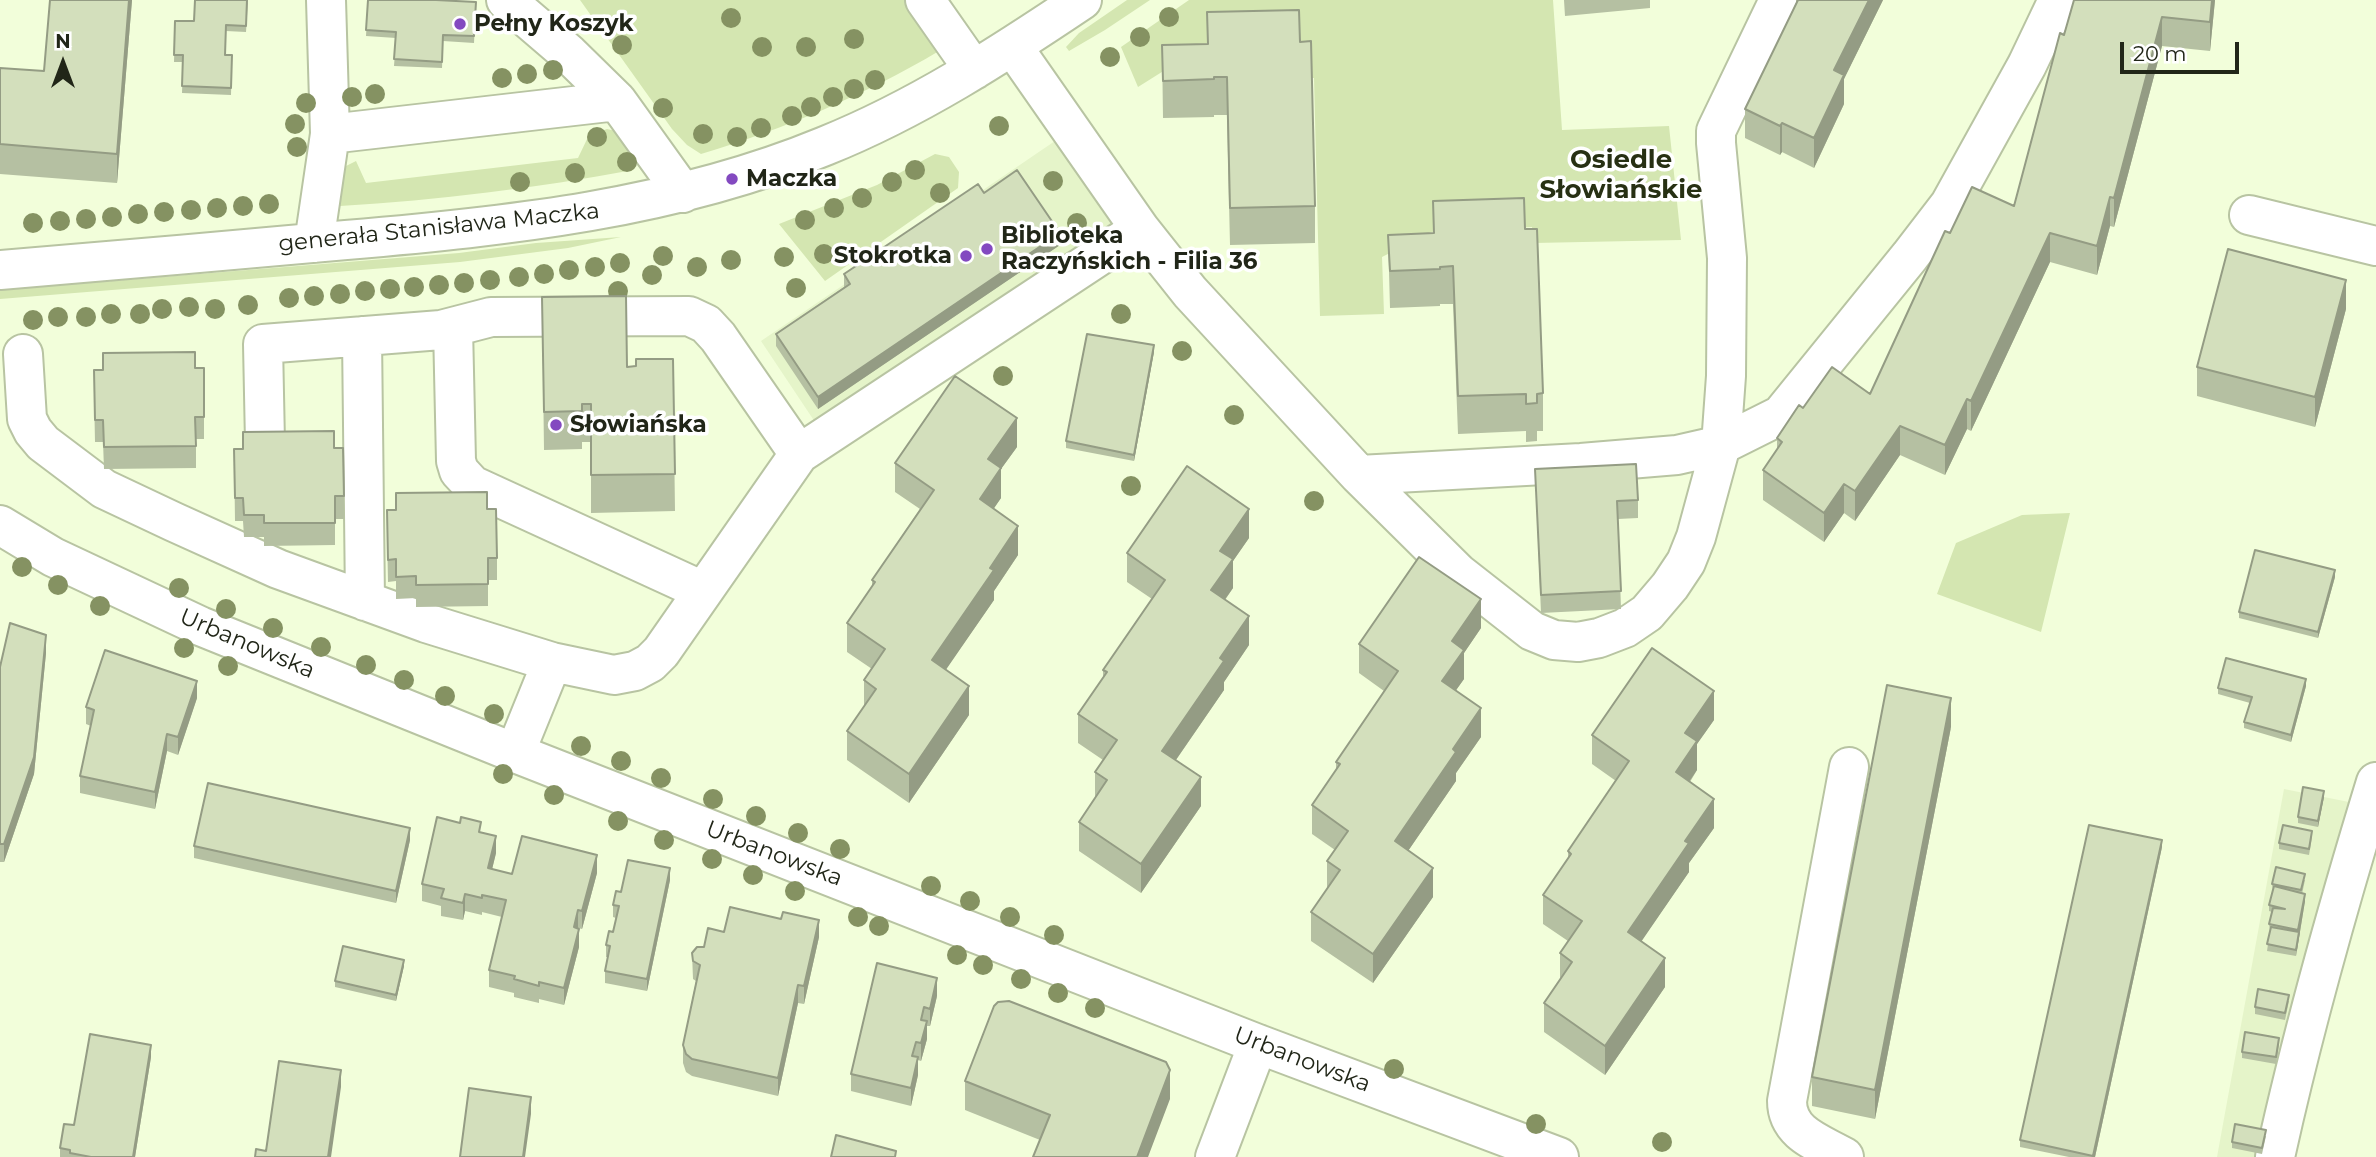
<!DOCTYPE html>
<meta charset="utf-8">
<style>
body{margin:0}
#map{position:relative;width:2376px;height:1157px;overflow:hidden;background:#f2feda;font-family:Montserrat,sans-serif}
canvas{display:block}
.north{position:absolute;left:28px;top:28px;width:70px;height:70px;-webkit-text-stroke:5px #fff;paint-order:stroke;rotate:0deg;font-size:19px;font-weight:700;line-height:28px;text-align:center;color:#212618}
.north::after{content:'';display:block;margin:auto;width:24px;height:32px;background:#212618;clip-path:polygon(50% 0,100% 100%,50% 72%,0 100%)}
.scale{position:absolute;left:2120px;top:42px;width:119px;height:32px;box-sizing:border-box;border:4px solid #212618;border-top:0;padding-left:9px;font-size:21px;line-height:24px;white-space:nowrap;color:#212618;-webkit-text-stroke:5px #fff;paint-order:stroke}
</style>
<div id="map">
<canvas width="2376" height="1157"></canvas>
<div class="north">N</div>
<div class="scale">20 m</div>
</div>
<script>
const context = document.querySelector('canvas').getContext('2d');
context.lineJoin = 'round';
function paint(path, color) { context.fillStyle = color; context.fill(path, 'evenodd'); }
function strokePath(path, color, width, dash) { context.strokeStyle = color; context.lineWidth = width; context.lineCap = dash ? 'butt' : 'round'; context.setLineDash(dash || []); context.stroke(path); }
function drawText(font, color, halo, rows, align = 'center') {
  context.font = font + ' Montserrat,sans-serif'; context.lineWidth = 7; context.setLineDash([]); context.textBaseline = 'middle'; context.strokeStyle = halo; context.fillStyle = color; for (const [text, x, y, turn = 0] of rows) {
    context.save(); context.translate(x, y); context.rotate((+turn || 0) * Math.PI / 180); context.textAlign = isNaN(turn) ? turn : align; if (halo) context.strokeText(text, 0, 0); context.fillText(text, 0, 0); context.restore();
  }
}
paint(new Path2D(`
 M1055,141L1132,250L835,452L761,341Z
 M2284,789L2349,802L2273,1157H2217Z`), '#e5f4c9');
paint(new Path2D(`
 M580,0H905L939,51C865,95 784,129 701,154L687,145L672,129Z
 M1127,0H1150L1105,30L1069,51L1066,47L1079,33Z
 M1189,0H1553L1562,130L1669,126L1681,240L1534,243L1532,227L1431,232L1382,257L1384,314L1320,316L1314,78H1302L1300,41L1208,43L1138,87L1121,47Z
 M607,129L616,131L636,160L633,170C536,188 439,200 340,206L335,198L344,167L356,161L366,183L578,158L589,135Z
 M935,154L949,157L959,172L958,188L825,281L779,224L877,185Z
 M621,237L568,248L460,262L0,299V290L459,253L536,243Z
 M2070,513L2041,632L1937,594L1956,543L2022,515Z`), '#d4e6b1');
const minor = new Path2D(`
 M326,0L330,134
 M506,0L569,54L617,101
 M925,0L974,70
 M1013,47L1140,229L1190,292L1359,475L1458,573L1532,631L1554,640L1578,642L1599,638L1625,628L1647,613L1670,586L1686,562L1696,537L1721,445L1781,415L1910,256L1950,204L2027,65L2058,0
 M2249,215L2376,246
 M314,243L330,134L617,101L683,193
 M0,270C115,260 231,251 346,240C509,226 672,209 825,146C917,109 1000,55 1082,0
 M453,327L456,461L459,471L472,485L703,591
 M362,336L365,601
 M23,354L27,419L33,431L43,443L104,489L174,522L278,569L426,623L552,662L614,675L635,671L650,663L661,652L799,454L1140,229
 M265,443L263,344L441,330L491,317L689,316L706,324L718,337L799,454
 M1359,475L1581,463L1677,455L1721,445L1726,376L1727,258L1716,143V131L1779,0
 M0,525L53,557L200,626L515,753L1258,1044L1559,1157
 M515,753L552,662
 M1215,1157L1258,1044
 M1844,1157C1820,1143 1787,1134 1787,1101L1849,767
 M2275,1157C2303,1030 2338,906 2376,782`);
strokePath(minor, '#b8c4a2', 42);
strokePath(minor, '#fff', 38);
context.fillStyle = '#859262';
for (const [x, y] of [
 [1169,17],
 [731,18],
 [1140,37],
 [854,39],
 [622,45],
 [762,47],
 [806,47],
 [1110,57],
 [553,70],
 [527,74],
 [502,78],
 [875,80],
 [854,89],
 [375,94],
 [352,97],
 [833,97],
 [306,103],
 [811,107],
 [663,108],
 [792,116],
 [295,124],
 [999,126],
 [761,128],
 [703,134],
 [597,137],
 [737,137],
 [297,147],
 [627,162],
 [915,170],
 [575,173],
 [1053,181],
 [520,182],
 [892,182],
 [940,193],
 [862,198],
 [269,204],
 [243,206],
 [217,208],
 [834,208],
 [191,210],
 [164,212],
 [138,214],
 [112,217],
 [86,219],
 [805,220],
 [60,221],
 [33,223],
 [1077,223],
 [824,254],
 [663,256],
 [784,257],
 [731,260],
 [620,263],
 [595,267],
 [697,267],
 [569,270],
 [544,274],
 [652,275],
 [519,277],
 [490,280],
 [464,283],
 [439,285],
 [414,287],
 [796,288],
 [390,289],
 [365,291],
 [618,291],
 [340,294],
 [314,296],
 [289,298],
 [248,305],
 [189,307],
 [162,309],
 [215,309],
 [111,314],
 [140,314],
 [1121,314],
 [58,317],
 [86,317],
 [33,320],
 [1182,351],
 [1003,376],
 [1234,415],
 [1131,486],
 [1314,501],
 [22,567],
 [58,585],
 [179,588],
 [100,606],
 [226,609],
 [273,628],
 [321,647],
 [184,648],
 [366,665],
 [228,666],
 [404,680],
 [445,696],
 [494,714],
 [581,746],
 [621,761],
 [503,774],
 [661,778],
 [554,795],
 [713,799],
 [756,816],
 [618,821],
 [798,833],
 [664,840],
 [840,849],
 [712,859],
 [753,875],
 [931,886],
 [795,891],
 [970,901],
 [858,917],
 [1010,917],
 [879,926],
 [1054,935],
 [957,955],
 [983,965],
 [1021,979],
 [1058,993],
 [1095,1008],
 [1394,1069],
 [1536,1124],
 [1662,1142]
]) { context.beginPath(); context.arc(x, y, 10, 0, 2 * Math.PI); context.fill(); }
paint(new Path2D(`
 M50,0H132L117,183L0,174V68L44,71Z
 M248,0L246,32L226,31L225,55H232L231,95L182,93L183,62H174L175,21H194Z
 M368,0L476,2L474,43L443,41L442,68L394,66L396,38L366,36Z
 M1564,0H1650V8L1565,16Z
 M1796,0H1883L1844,79V104L1814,168L1782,152L1780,155L1745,138V109L1796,3Z
 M2074,0H2215L2210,51L2162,46L2114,227L2110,226L2097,275L2050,262L1971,431L1967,429L1945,475L1900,455L1855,521L1844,513L1824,542L1763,500V470L1777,450V438L1803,408L1870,394L1950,233L2014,206Z
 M1207,12L1300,42L1315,206V243L1230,245L1227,115H1214V117L1163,118L1162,45L1207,44Z
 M984,193L1060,245L818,409L776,346V334L844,287V274Z
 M1433,201L1525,229L1543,393V431H1537V441L1526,442V431L1458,434L1453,304H1440V306L1390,308L1388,235L1433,233Z
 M542,297L627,367L673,359L675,511L591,513V442H582V449L544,450Z
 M2346,309L2315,427L2197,396V367Z
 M1154,352L1134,461L1066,448V441Z
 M195,368H204V439H196V468L104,469L103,442H95L94,392Z
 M1017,447L1001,469V498L993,509L1018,555L994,591V600L945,670L969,715L909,803L847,760V731L864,706V680L872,669L847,652V623L872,587V580L920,509L895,492V463Z
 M334,448L344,496V519H335V545L264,546V537H244L243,521H235L234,449Z
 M1535,469L1638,500V518L1618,519L1621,609L1541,613Z
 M487,509L497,558V580H488V606L416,607V598L396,599V581L388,582L387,532Z
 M1249,538L1233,561V588L1225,600L1249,645L1224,682V690L1176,760L1201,806L1141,893L1079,851V822L1095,798V772L1103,760L1078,743V714L1103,677V670L1152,599L1127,582V553Z
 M2335,577L2318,638L2239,618V612Z
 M1481,628L1464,653V679L1456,690L1481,737L1456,773V781L1408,851L1433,897L1373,983L1311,941V912L1327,889V861L1335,850L1312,834V805L1336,770V762L1384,691L1359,673V644Z
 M46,653L34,774L4,862H0V667Z
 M2306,686L2291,742L2244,728V722L2250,703L2218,694V688Z
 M197,698L178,755L167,751L155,809L80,793V776L91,726L86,724V707Z
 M1714,720L1697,744V770L1690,782L1714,828L1689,863V872L1641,941L1665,987L1605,1075L1544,1032V1003L1560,980V953L1568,941L1543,924V895L1568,859V851L1616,781L1592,764V735Z
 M1951,727L1875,1119L1812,1106V1077Z
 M2324,797L2318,827L2298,823V817Z
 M481,833L496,853L492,869L512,874L597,873L582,929L578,928L579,947L564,1005L539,999V1003L514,997V993L489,987V970L502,917L482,912V915L465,911L463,920L441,916V906L422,901V884Z
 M2312,837L2309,855L2279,849V843Z
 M410,840L396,903L194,858V846Z
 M2162,847L2095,1157H2069L2020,1147V1140Z
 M670,880L647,991L605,983V971L608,957H606V945L613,932L616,918L613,917V905L621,892Z
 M2305,880L2302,894L2305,901L2296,956L2267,951L2270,930L2269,924L2272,912L2269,911V905L2273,890L2272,884Z
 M781,919L819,937L804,1004L798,1003L778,1096L692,1076L686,1072L683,1063V1045L696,981L693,979L692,953L704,947L724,932Z
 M404,966L396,1001L335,987V981Z
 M937,996L930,1026H927V1039L921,1061L918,1060V1075L911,1106L851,1091V1074Z
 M2289,1001L2285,1020L2255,1014V1007Z
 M2279,1045L2276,1064L2242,1058V1052Z
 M151,1057L135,1157H60V1148L74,1125Z
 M965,1081L1170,1099L1040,1140L965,1110Z
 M2266,1136L2262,1154L2232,1148V1142Z`), '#b5c0a2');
paint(new Path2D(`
 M129,0H132L117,183V154Z
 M1869,0H1883L1844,79V104L1814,168V138L1834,70Z
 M2212,0H2215L2210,51V22Z
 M2162,17V46L2114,227V198Z
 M1782,123V152L1780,155V126Z
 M2110,197V226L2097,275V246Z
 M1060,233V245L818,409V397Z
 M2050,233V262L1971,431V401Z
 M2346,280V309L2315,427V397Z
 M1154,345V352L1134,461V455Z
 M1967,399V429L1945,475V445Z
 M1017,418V447L1001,469V498L980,529V499L988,459Z
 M1900,426V455L1855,521V491Z
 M1844,484V513L1824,542V513Z
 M1249,509V538L1233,561V588L1211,619V590L1220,551Z
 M1018,526V555L994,591V600L932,690V660L990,568Z
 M2335,570V577L2318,638V632Z
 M1481,599V628L1464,653V679L1442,710V681L1452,641Z
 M1249,616V645L1224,682V690L1162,780V751L1220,658Z
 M46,635V653L34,774L4,862V844Z
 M2306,679V686L2291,742V735Z
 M197,681V698L178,755V737Z
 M969,686V715L909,803V774Z
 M1714,691V720L1697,744V770L1676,801V772L1685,733Z
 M1951,698V727L1875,1119V1090Z
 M1481,708V737L1456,773V781L1395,870V841L1453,749Z
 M167,734V751L155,809V792Z
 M1201,777V806L1141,893V864Z
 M2324,791V797L2318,827V821Z
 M1714,799V828L1689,863V872L1628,961V932L1685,841Z
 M410,828V840L396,903V891Z
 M496,836V853L488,886V868Z
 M2162,840V847L2095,1157H2093Z
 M597,855V873L582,929V911Z
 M670,868V880L647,991V979Z
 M1433,868V897L1373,983V954Z
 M465,894V911L463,920V903Z
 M2305,894V901L2296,956L2298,930Z
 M578,910V928L574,945V927Z
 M819,920V937L804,1004V986Z
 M579,929V947L564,1005V988Z
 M1665,958V987L1605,1075V1046Z
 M404,960V966L396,1001V995Z
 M937,978V996L930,1026V1009Z
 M798,985V1003L778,1096V1078Z
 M927,1021V1039L921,1061V1043Z
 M151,1045V1057L135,1157H133Z
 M918,1057V1075L911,1106V1088Z
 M341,1070V1087L331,1157H328Z
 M1170,1070V1099L1148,1157H1137Z
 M531,1097V1114L525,1157H523Z`), '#949c84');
const building = new Path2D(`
 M50,0H129L117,154L0,144V68L44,71Z
 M195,0H247L246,26L226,25L225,55H232L231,88L182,86L183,55H174L175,21H194Z
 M368,0H436L476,2L474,36L443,35L442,62L394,59L396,32L366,30Z
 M1798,0H1869L1834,70L1844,75L1814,138L1782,123L1780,126L1745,109Z
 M2074,0H2212L2210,22L2162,17L2114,198L2110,197L2097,246L2050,233L1971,401L1967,399L1945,445L1900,426L1855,491L1844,484L1824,513L1763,470L1782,442L1777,438L1799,405L1803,408L1832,367L1870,394L1945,231L1950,233L1972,187L2014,206L2060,33L2064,35Z
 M1299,10L1300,42L1311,41L1315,206L1230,208L1227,77H1214V79L1163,81L1162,45L1208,44L1207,12Z
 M1017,170L1060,233L818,397L776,334L850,284L844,274L978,184L984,193Z
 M1524,198L1525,229H1537L1543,393L1537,394V403L1526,404V394L1458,396L1453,266L1440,267V269L1390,271L1388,235L1434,233L1433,201Z
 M2228,249L2346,280L2315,397L2197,367Z
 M626,296L627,367L636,366V359H673L675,474L591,475V404H582V411L544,412L542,297Z
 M1087,334L1154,345L1134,455L1066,441Z
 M195,352V368H204V417H195L196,446L104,447L103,420H95L94,370H103V353Z
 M955,376L1017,418L988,459L1001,468L980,499L1018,526L990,568L994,570L932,660L969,686L909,774L847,731L876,689L864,680L885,649L847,623L875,582L872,580L934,490L895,463Z
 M334,431V448H343L344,496H335V523H264V515H244L243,498H235L234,449H243V432Z
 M1636,464L1638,500L1617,501L1621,591L1541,595L1535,469Z
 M1187,466L1249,509L1220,551L1233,559L1211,590L1249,616L1220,658L1224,661L1162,751L1201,777L1141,864L1079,822L1107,780L1095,772L1117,740L1078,714L1107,672L1103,670L1165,580L1127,553Z
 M487,492V509H496L497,558H488V584L416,585V576L396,577V559L388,560L387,510H396V493Z
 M2255,550L2335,570L2318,632L2239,612Z
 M1419,557L1481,599L1452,641L1464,650L1442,681L1481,708L1453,749L1456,752L1395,841L1433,868L1373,954L1311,912L1340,870L1327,861L1348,831L1312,805L1340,764L1336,762L1398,671L1359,644Z
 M10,623L46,635L34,757L4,844H0V667Z
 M1652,648L1714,691L1685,733L1697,741L1676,772L1714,799L1685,841L1689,843L1628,932L1665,958L1605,1046L1544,1003L1572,962L1560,953L1582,921L1543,895L1571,854L1568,851L1629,761L1592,735Z
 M105,650L197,681L178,737L167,734L155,792L80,776L94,710L86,707Z
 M2226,658L2306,679L2291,735L2244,722L2252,697L2218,688Z
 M1887,685L1951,698L1875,1090L1812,1077Z
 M208,783L410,828L396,891L194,846Z
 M2303,787L2324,791L2318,821L2298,817Z
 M437,817L460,823L461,817L481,822L479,832L496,836L488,868L512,874L522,836L597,855L582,911L578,910L574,927L579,929L564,988L539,982V986L514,979L515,976L489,970L506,900L482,895V898L465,894L463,903L441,898L444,889L422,884Z
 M2089,825L2162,840L2093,1156L2020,1140Z
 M2283,825L2312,831L2309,849L2279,843Z
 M628,860L670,868L647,979L605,971L610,946L606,945L609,931L613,932L619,906L613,905L616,891L621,892Z
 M2276,867L2305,874L2301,890L2272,884Z
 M2274,886L2305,894L2298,930L2269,924L2273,908L2285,909L2269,905Z
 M730,907L781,919L783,912L819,920L804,986L798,985L778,1078L692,1059L686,1054L683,1045L700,965L693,961L692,953L697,947H704L708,928L724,932Z
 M2271,927L2299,932L2296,950L2267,944Z
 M343,946L404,960L396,995L335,981Z
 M877,963L937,978L930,1009L924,1007L921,1020L927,1021L921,1043L916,1042L912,1056L918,1057L911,1088L851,1074Z
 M2258,989L2289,995L2285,1013L2255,1007Z
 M1009,1001L1166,1062L1170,1070L1137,1157H1033L1050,1115L965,1081L994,1006L998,1002Z
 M2245,1032L2279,1038L2276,1057L2242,1052Z
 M90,1034L151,1045L133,1157H91L70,1153V1150L60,1148L64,1124L74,1125Z
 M279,1061L341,1070L328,1157H255L256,1149L266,1151Z
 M469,1088L531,1097L523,1157H460Z
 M2235,1124L2266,1130L2262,1148L2232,1142Z
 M836,1135L896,1151L895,1157H831Z`);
paint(building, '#d3dfbc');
strokePath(building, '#949c84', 2);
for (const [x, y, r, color] of [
 [460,24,7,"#8349c0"],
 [732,179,7,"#8349c0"],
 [987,249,7,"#8349c0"],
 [966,256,7,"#8349c0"],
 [556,425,7,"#8349c0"]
]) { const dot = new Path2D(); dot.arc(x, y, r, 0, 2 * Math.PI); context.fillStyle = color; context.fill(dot); strokePath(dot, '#fff', 2.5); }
drawText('bold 23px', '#212618', '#fff', [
 ["Pełny Koszyk",474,24],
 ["Maczka",746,179],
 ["Biblioteka",1001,236],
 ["Raczyńskich - Filia 36",1001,262],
 ["Stokrotka",952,256,"right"],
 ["Słowiańska",570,425]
], 'left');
drawText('23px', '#212618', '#fff', [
 ["generała Stanisława Maczka",439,228,-6],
 ["Urbanowska",247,644,23],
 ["Urbanowska",774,854,21],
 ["Urbanowska",1302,1060,21]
]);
drawText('bold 26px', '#273013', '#fff', [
 ["Osiedle",1621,160],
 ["Słowiańskie",1621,190]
]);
</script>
